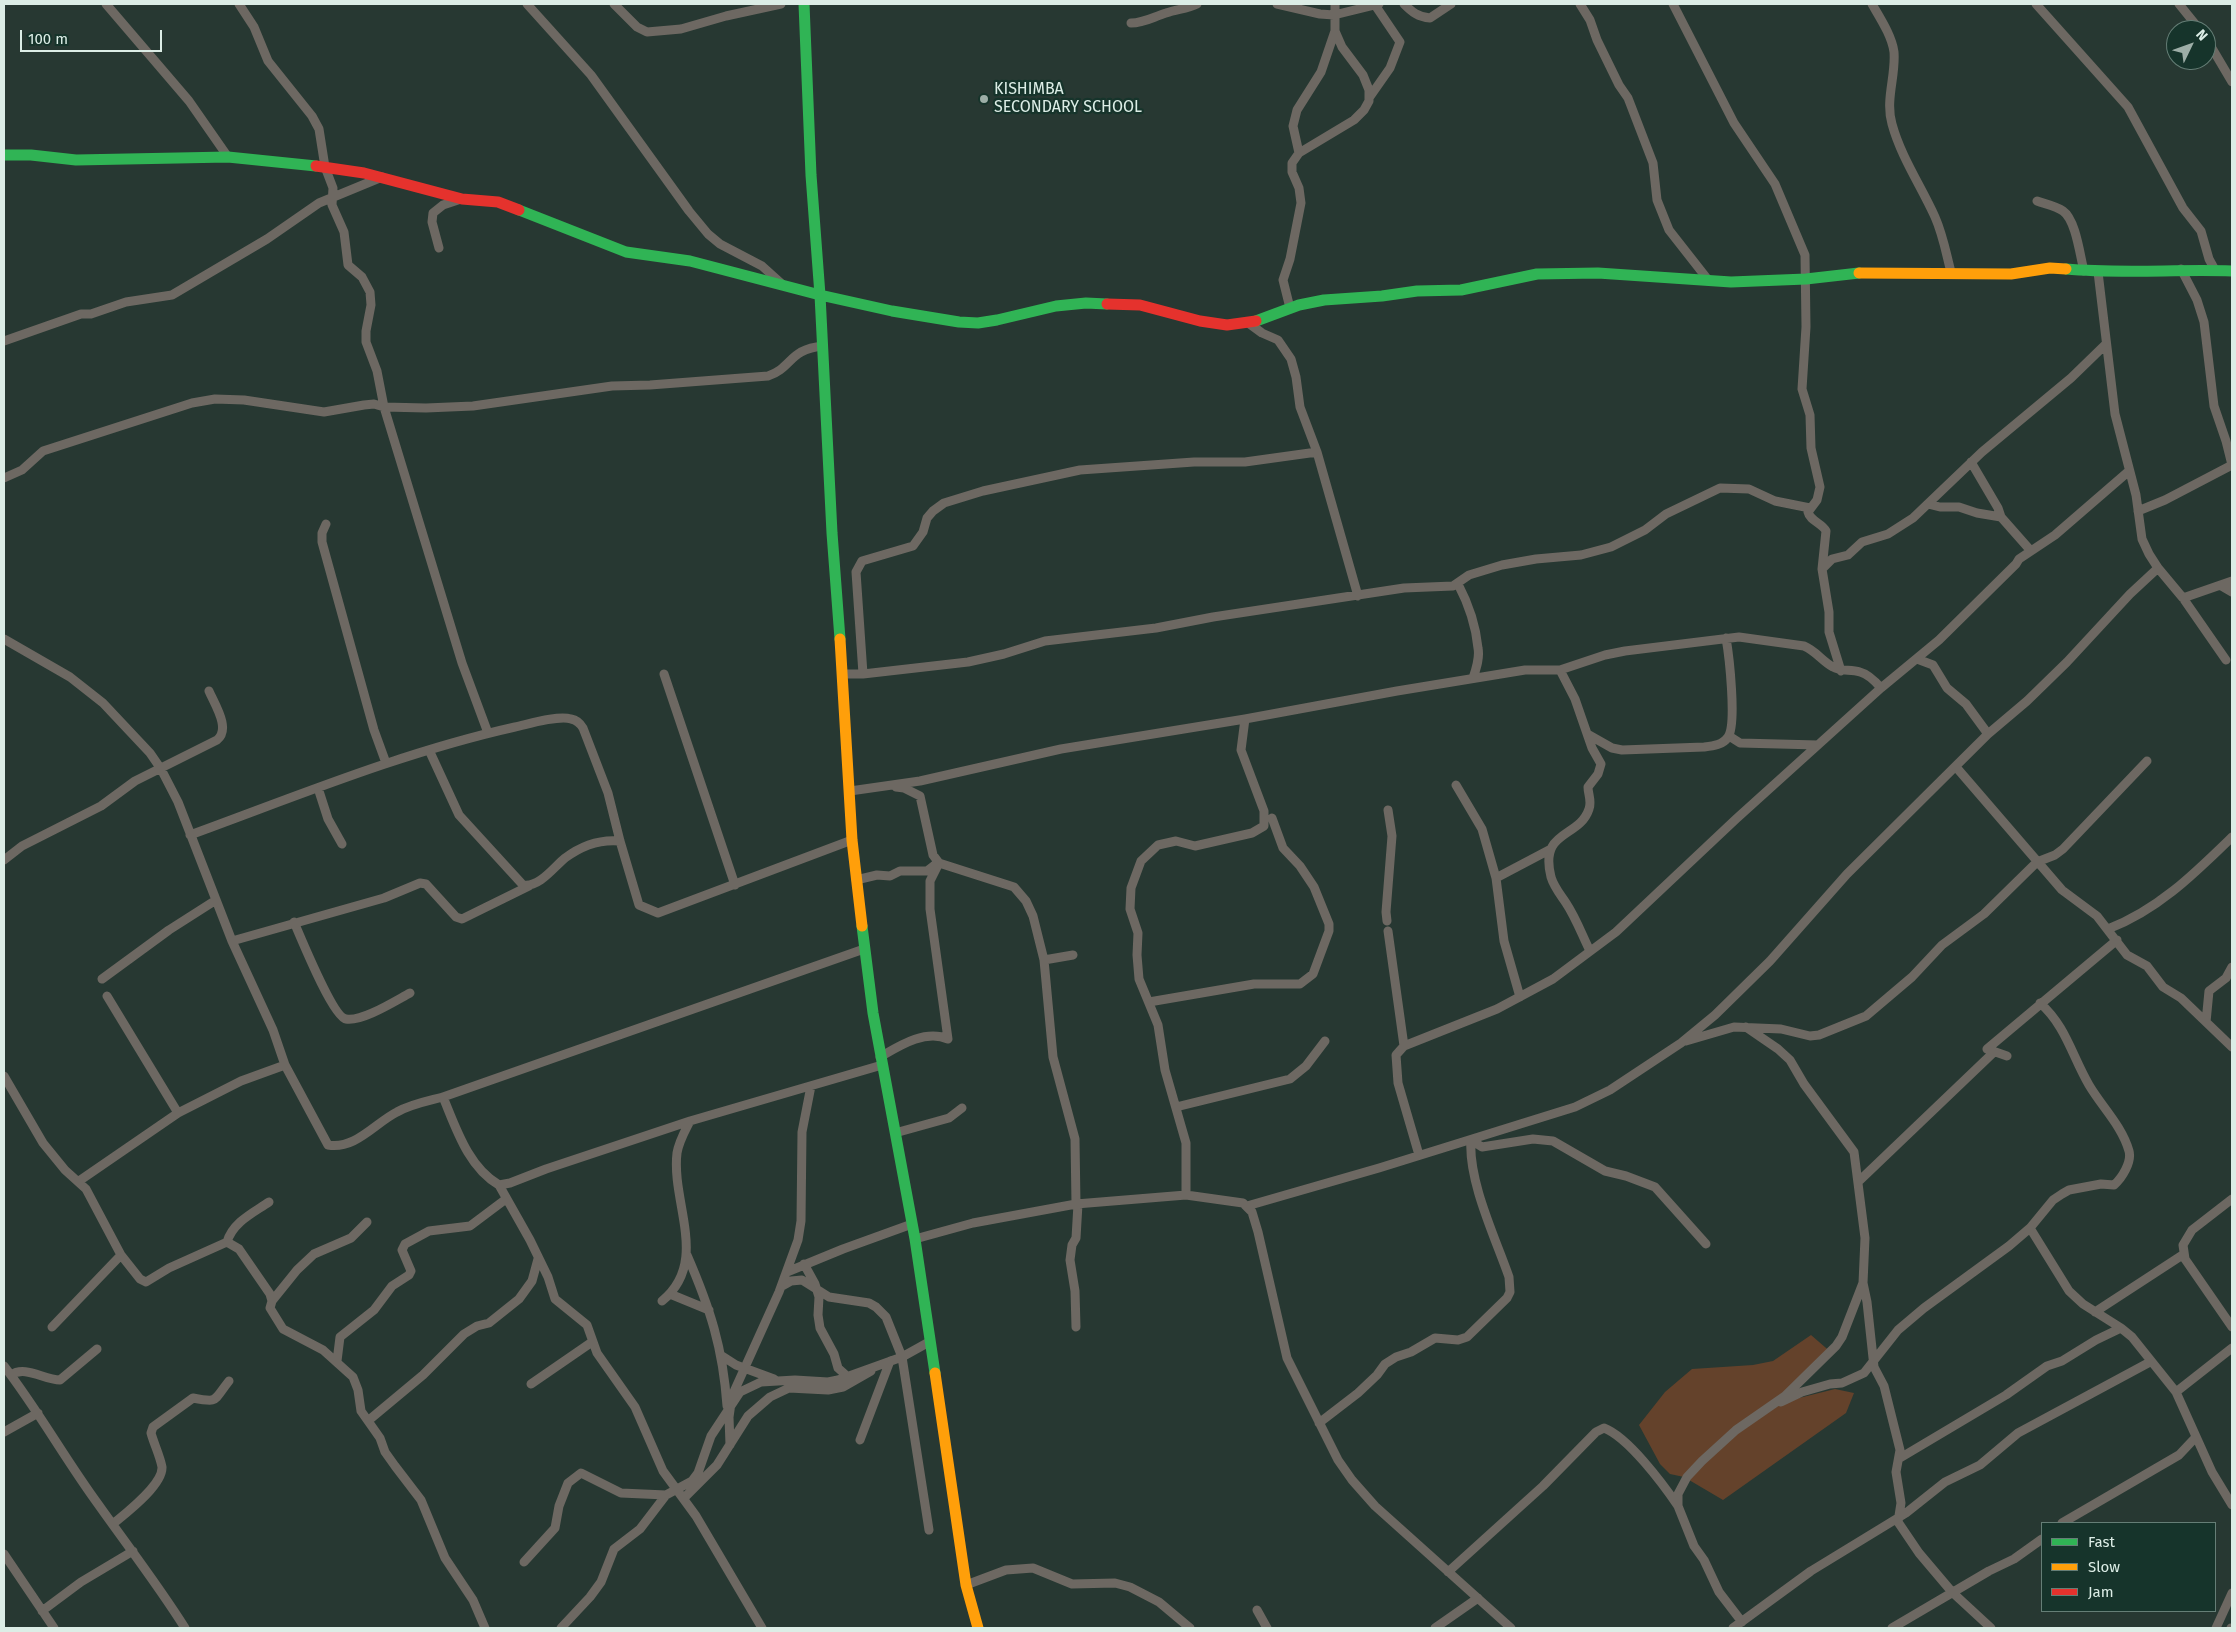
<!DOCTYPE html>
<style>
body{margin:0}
#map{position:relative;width:2236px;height:1632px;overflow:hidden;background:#273832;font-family:"Fira Sans",sans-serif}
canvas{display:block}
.frame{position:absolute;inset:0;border:5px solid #dcede6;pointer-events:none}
.legend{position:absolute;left:2041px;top:1522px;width:175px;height:90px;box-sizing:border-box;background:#16342b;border:1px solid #657e76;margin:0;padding:6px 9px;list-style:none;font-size:15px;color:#dcede6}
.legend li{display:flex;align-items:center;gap:10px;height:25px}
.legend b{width:25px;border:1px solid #657e76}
.north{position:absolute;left:2166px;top:20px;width:50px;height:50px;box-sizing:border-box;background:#16342b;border:1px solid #657e76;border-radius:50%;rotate:48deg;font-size:14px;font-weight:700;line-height:20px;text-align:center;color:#dcede6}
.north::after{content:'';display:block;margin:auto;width:18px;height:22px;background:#9daea7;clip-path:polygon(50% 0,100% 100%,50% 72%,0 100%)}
.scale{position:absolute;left:20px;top:30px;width:142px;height:22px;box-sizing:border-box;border:2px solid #dcede6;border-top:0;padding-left:6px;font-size:15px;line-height:18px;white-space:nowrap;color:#dcede6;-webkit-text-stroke:4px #16342b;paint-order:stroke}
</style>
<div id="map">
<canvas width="2236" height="1632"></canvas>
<div class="frame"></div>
<ul class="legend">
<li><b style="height:6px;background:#30b455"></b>Fast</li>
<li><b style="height:6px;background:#ff9f0a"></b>Slow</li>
<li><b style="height:6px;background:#e5322d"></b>Jam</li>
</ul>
<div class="north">N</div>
<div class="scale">100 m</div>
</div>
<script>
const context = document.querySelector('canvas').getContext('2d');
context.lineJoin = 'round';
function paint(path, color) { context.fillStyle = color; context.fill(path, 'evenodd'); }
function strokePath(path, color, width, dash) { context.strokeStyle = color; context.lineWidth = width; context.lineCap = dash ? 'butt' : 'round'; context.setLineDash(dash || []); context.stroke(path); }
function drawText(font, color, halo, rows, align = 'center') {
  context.font = font + ' "Fira Sans",sans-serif'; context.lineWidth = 4.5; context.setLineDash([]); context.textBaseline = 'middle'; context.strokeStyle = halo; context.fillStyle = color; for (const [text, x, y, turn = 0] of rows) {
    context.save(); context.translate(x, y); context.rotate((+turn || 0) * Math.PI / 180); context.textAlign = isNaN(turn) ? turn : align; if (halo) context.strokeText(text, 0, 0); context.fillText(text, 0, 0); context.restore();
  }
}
paint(new Path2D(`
 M1811,1335L1833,1354L1783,1402L1835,1389L1854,1393L1846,1413L1723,1500L1684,1477L1670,1474L1660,1464L1639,1425L1665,1392L1692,1369L1753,1365L1773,1361Z`), '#64422b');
strokePath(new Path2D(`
 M106,4L189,101L228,157
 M239,4L254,27L268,61L312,116L319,129L325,167L333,188L332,205L344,232L348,265L362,277L370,292L371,305L366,331V342L377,371L384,407L462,663L488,733
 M527,4L591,75L689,211L708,234L720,244L762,266L782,284
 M614,4L637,27L647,32L681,29L726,16L781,4
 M1277,4L1320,14L1334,15L1379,4
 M1404,4C1412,12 1418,17 1430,18L1451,4
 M1580,4L1590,20L1597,40L1619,85L1628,98L1653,163L1657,200L1669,230L1709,281
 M1673,4L1734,123L1775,184L1805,255L1806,327L1802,389L1810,415L1811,448L1820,487L1817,500L1808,512C1810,521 1822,523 1826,531L1822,569L1829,612V632L1841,671
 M1872,4C1880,18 1892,36 1894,52C1896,76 1885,100 1892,124C1901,157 1921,186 1935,217C1943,235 1946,253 1951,272
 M2036,4L2128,107L2183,208L2201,231L2209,259L2215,270
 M2179,4L2200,30
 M1131,23C1144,23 1153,17 1166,13C1177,9 1187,9 1197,4
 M2206,38L2232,82
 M1369,98L1390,68L1400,42L1375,5
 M1299,153L1293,126L1297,110L1321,72L1335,31
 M2037,201C2045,204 2056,206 2063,211C2076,220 2080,256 2084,271
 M439,248L432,222L433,213L443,205L461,199
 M2181,269L2197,300L2204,322L2214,406L2226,441L2232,465
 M2098,272L2115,414L2136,495L2142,539L2149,554L2158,568L2183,598L2226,660
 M1290,308L1283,280L1290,259L1301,203L1299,188L1292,172V163L1299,153L1354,120L1364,110L1369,101V90L1363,75L1342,47L1335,31V4
 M1247,322L1262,333L1278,340L1291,359L1296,377L1300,407L1317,452L1358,596
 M4,341L81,314H91L126,302L172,295L267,239L319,203L382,177
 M4,478L22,470L43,451L192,403L215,399L244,400L324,412L364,405L374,404L384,407L426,408L473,406L612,386L650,385L768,376C792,368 789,349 823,346
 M1928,504L1940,507H1959L1977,513L2001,517
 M2138,511L2165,500L2232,465
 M326,524L322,533V542L374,730L386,763
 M2031,551L2055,535L2129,471
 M1822,569L1832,559L1848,555L1862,542L1888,534L1913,518L1982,452L2071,378L2106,344
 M1458,584C1468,603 1476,627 1478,648C1480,658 1476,669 1473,678
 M2220,585L2232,592
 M2183,598L2232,581
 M4,639L70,677L103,703L150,753L161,769L178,802L232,941L273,1030L285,1065L328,1145C355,1150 375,1123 397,1112C411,1104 428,1101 443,1097L864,949
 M1917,659L1933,665L1947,688L1966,704L1988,734
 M1560,670L1575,699L1592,748L1601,764L1598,774L1588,787C1588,794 1592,801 1589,809C1579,839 1539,829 1551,877C1554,887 1560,894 1566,903C1576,918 1582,935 1590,951
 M664,674L735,885
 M843,674H863L968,662L1004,654L1045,641L1156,628L1213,617L1404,588L1453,586L1469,575L1502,565L1536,559L1581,555L1611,547L1645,530L1666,514L1720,488L1749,489L1775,501L1810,508
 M863,674L856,572L862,561L913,546L923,532L927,518L933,511L944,503L983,491L1080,470L1194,462H1245L1317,452
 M1589,735L1612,748L1622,750L1704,747C1713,746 1723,745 1728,737C1737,724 1729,655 1726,638
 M1729,736L1740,743L1818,745
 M429,750L459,815L523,885C539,888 554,867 565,858C581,846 599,839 620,841
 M1956,767L2062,890L2097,916L2127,955L2147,966L2163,987L2181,998L2232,1047
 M1456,785L1482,829L1496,878L1504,941L1520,997
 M896,787L904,788L920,796L933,855L939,863L1014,887L1026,901L1033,916L1044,960L1053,1057L1075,1139L1076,1204
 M318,788L328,819L342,844
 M850,791L920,781L1061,749L1245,719L1397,691L1525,670H1560L1605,655L1625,651L1739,637L1804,646C1816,651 1822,661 1833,667C1841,672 1850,669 1860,672C1868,674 1875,681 1881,688
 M190,835C297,796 403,752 515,727C529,724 558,715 571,719C577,720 580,723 583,728L608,793L620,841L639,905L658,913L852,840
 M4,860L22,846L101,806L135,781L217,740C231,729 215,705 209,691
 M1496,878L1551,849
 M856,880L877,875L890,876L900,871H927L936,864
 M1387,921L1386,912L1392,836L1388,810
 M294,922C301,938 333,1017 346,1019C362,1022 395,1001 410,993
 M2108,929C2158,910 2195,873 2232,837
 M1388,931L1404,1046
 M232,941L384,898L420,883L426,884L456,917L462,919L529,886
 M1044,960L1073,955
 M102,979L169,930L216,900
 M107,996L178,1113
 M1149,1002L1254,984H1300L1313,974L1329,931V924L1314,887L1300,866L1283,848L1272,818
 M2206,1022L2209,991L2226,978L2232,967
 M1686,1041L1734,1027L1781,1029L1810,1036L1819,1035L1866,1016L1912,977L1942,945L1984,914L2037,862L2055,855L2063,849L2147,761
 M2007,1056L1987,1049L2117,940
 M880,1057C899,1046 925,1029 948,1039L930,909V881L939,863
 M4,1076L43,1143L65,1170L86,1189L121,1255L140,1279L146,1282L169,1268L227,1242L239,1249L270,1294L272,1301L270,1308L283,1329L323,1350L353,1377L358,1390L361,1411L380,1438L385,1452L395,1466L421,1500L445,1558L473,1600L485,1628
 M443,1097C456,1128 468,1167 499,1185L510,1183L546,1169L690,1121L882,1065
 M1176,1107L1290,1079L1306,1066L1325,1041
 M895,1133L949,1118L962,1108
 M1471,1140L1482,1147L1533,1139L1553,1141L1605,1171L1626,1176L1655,1187L1706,1244
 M1419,1155L1398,1083L1396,1055L1404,1046L1497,1009L1553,979L1616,932L1736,819L1881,688L1939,640L2016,564L2019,559L2031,551L2001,517L1998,508L1971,462
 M79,1181L178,1113L241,1081L285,1065
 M1858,1182L1994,1052
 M499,1185L530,1240L548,1277L555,1299L587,1325L597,1353L635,1407L663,1471L696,1516L762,1628
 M1186,1195V1143L1165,1070L1158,1025L1139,979L1137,955L1138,933L1130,909L1131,888L1141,861L1158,845L1176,841L1195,846L1252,833L1264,826V811L1241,750L1245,719
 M2232,1199L2192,1230L2183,1245L2185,1259L2232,1327
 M1247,1206L1379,1168L1575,1107L1610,1090L1681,1043L1715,1015L1770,961L1847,874L1988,734L2027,701L2067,662L2130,594L2158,568
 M2030,1228L2069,1291L2083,1304L2121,1328L2132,1337L2176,1392L2212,1472L2232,1505
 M915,1239L973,1223L1076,1204L1186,1195L1243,1203L1252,1212L1258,1232L1287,1358L1338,1460L1352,1480L1375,1506L1511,1628
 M227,1242C233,1222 253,1213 269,1202
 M687,1255C710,1308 723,1348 727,1406
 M804,1264L815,1284L819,1297L818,1315L820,1328L834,1354L838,1368L848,1377
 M787,1272L843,1249L912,1224
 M1863,1283L1867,1302L1874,1367L1884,1386L1900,1450L1896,1472L1901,1503L1898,1522L1919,1553L1952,1592L1991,1628
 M782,1286L791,1281L802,1280L829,1297L869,1303L876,1307L886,1317L902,1357L929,1530
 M670,1294L709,1310
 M272,1301L297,1270L314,1254L351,1238L367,1222
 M662,1301C710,1262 671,1203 677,1153C679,1141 685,1131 690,1121
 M2095,1312L2184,1254
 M52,1327L121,1255
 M1076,1327L1075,1291L1070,1260L1072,1245L1076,1238L1078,1204
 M722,1356L736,1365L774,1379
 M337,1361L340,1337L374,1310L392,1286L409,1275L411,1271L402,1250L405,1244L429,1231L470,1226L506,1199
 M4,1366C38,1410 65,1459 98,1504C127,1545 158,1585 185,1628
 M11,1375C25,1365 44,1380 60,1380L97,1349
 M531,1384L592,1342
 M2176,1392L2232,1348
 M1781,1402L1802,1392L1830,1384L1842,1383L1864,1373L1898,1330L1924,1308L2009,1246L2030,1228L2053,1200L2062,1194L2069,1190L2101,1184L2114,1185C2122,1178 2132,1162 2129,1151C2122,1126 2102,1107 2089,1085C2072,1056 2066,1026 2040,1003
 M369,1420L423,1375L464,1334L477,1326L489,1323L519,1299L532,1281L538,1259
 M1319,1423L1358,1393L1377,1375L1385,1364L1396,1357L1411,1352L1435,1338L1458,1340L1467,1337L1507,1298L1510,1292L1509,1277C1495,1237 1468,1181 1471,1140
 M4,1432L38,1413
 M860,1440L890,1361
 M730,1445L729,1417L732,1396L779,1292L798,1240L801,1221L802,1132L811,1086
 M1900,1458L2006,1395L2047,1366L2062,1361L2096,1340L2121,1328
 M684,1498L717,1465L748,1416L770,1397L789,1388L828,1390L843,1387L871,1371
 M114,1523C126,1513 163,1485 162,1467C160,1456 154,1444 151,1433L153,1427L193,1398C219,1403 213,1401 229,1381
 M2062,1523L2179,1455L2195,1438
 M4,1554L54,1628
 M524,1562L555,1528L559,1506L568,1483L581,1473L621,1493L666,1495
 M1448,1572L1543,1486L1596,1432L1604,1428C1628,1437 1663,1484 1678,1506
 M966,1585L1006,1570L1033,1568L1072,1584L1115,1583L1130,1587L1159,1602L1190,1628
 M1257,1610L1267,1628
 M42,1611L81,1582L133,1551
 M1742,1622L1719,1592L1704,1560L1694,1546L1678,1506V1494L1687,1477L1702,1461L1736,1430L1785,1396L1836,1346L1842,1337L1863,1283L1865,1238L1854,1152L1804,1084L1790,1060L1778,1049L1746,1027
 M561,1628L590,1597L601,1582L614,1549L640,1529L666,1495L692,1481L698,1473L711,1436L740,1392L761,1382L795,1380L828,1382L838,1380L902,1357L929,1342
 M1435,1628L1478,1598
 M1733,1628L1811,1571L1906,1513L1945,1482L1980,1465L2018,1433L2150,1362
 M1892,1628L1989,1571L2014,1559L2042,1539
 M2216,1628L2232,1593
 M2231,1628H2232`), '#6d6862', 9);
strokePath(new Path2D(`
 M804,4L811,175L820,295L832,533L840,639
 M4,155H31L76,160L228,157L316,166
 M519,210L626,252L690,261L820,295L892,311L959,322L978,323L997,320L1056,306L1086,303L1107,304
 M2066,269C2121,274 2177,269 2232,271
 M1256,321L1299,305L1324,300L1382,296L1417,291L1461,290L1537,274L1598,273L1731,282L1806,279L1859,273
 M862,926L873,1013L915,1239L935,1373`), '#30b455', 11);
strokePath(new Path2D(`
 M1859,273L2011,274L2050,268L2066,269
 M840,639L852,840L862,926
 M935,1373L966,1585L978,1628`), '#ff9f0a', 11);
strokePath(new Path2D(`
 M316,166L364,173L462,199L498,202L519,210
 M1107,304L1140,305L1200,321L1227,325L1256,321`), '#e5322d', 11);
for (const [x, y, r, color] of [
 [984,99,5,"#9daea7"]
]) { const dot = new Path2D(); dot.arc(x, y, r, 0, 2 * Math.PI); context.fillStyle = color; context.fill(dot); strokePath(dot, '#16342b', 2); }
drawText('16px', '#dcede6', '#16342b', [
 ["KISHIMBA",994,90],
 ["SECONDARY SCHOOL",994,108]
], 'left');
</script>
